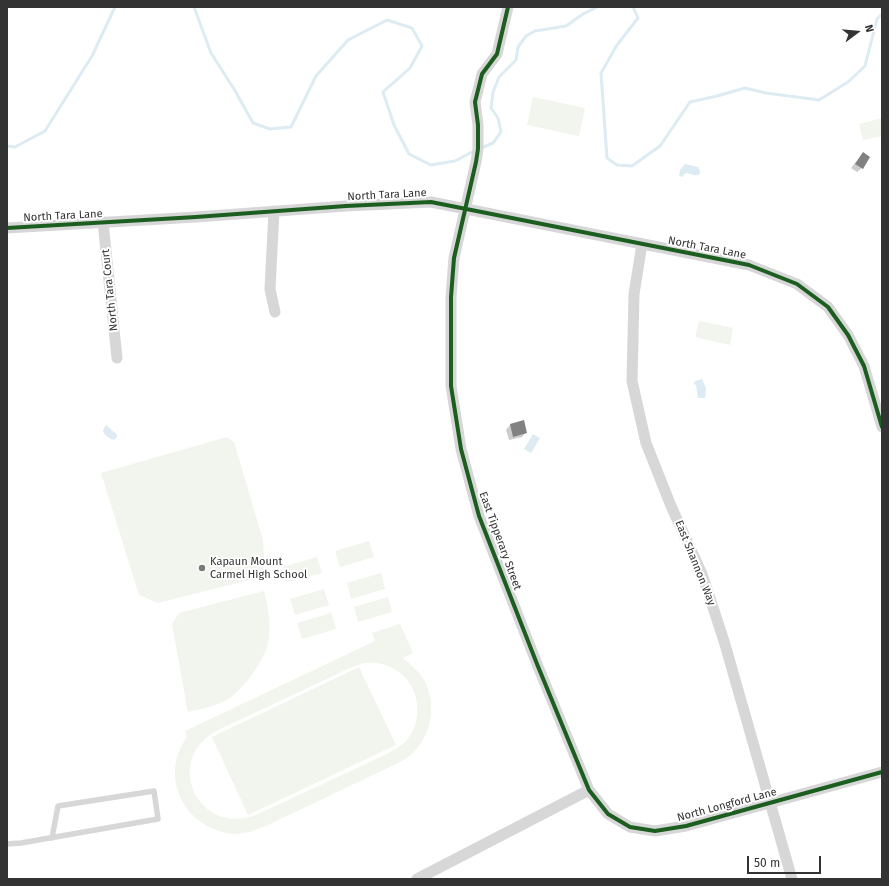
<!DOCTYPE html>
<style>
body{margin:0}
#map{position:relative;width:889px;height:886px;overflow:hidden;background:#fff;font-family:"Fira Sans",sans-serif}
canvas{display:block}
.frame{position:absolute;inset:0;border:8px solid #333;pointer-events:none}
.north{position:absolute;left:837px;top:12px;width:40px;height:40px;-webkit-text-stroke:3px #fff;paint-order:stroke;rotate:74deg;font-size:11px;font-weight:700;line-height:16px;text-align:center;color:#333}
.north::after{content:'';display:block;margin:auto;width:14px;height:18px;background:#333;clip-path:polygon(50% 0,100% 100%,50% 72%,0 100%)}
.scale{position:absolute;left:747px;top:856px;width:74px;height:18px;box-sizing:border-box;border:2px solid #333;border-top:0;padding-left:5px;font-size:12px;line-height:14px;white-space:nowrap;color:#333;-webkit-text-stroke:3px #fff;paint-order:stroke}
</style>
<div id="map">
<canvas width="889" height="886"></canvas>
<div class="frame"></div>
<div class="north">N</div>
<div class="scale">50 m</div>
</div>
<script>
const context = document.querySelector('canvas').getContext('2d');
context.lineJoin = 'round';
function paint(path, color) { context.fillStyle = color; context.fill(path, 'evenodd'); }
function strokePath(path, color, width, dash) { context.strokeStyle = color; context.lineWidth = width; context.lineCap = dash ? 'butt' : 'round'; context.setLineDash(dash || []); context.stroke(path); }
function drawText(font, color, halo, rows, align = 'center') {
  context.font = font + ' "Fira Sans",sans-serif'; context.lineWidth = 4; context.setLineDash([]); context.textBaseline = 'middle'; context.strokeStyle = halo; context.fillStyle = color; for (const [text, x, y, turn = 0] of rows) {
    context.save(); context.translate(x, y); context.rotate((+turn || 0) * Math.PI / 180); context.textAlign = isNaN(turn) ? turn : align; if (halo) context.strokeText(text, 0, 0); context.fillText(text, 0, 0); context.restore();
  }
}
paint(new Path2D(`
 M533,97L585,108L579,136L527,125Z
 M882,118V136L863,140L859,124Z
 M699,321L733,328L730,345L695,337Z
 M227,437L234,442L263,540L265,576L158,603L139,595L101,473Z
 M369,541L374,557L340,567L335,551Z
 M317,557L322,573L287,582L283,567Z
 M381,573L385,589L351,599L347,583Z
 M324,589L329,605L295,615L290,599Z
 M264,591C269,608 271,626 268,643C264,661 242,691 227,700C214,706 202,709 188,712L172,624L179,613Z
 M388,597L392,612L358,622L354,607Z
 M331,613L336,629L302,639L297,623Z
 M400,624L413,653L403,658C413,666 424,676 428,689C436,711 429,737 413,753C408,757 403,760 398,763L268,825L250,832L241,833V834C189,835 156,780 187,737L185,731L375,641L372,633ZM364,663C371,663 378,662 385,665C418,675 428,717 405,742C400,747 393,750 387,754L256,815C197,837 162,758 218,730L350,668Z
 M359,667L396,745L248,815L212,737Z`), '#f1f5ed');
paint(new Path2D(`
 M685,164L698,167L700,171V174C695,177 692,174 687,173L684,174L683,177L679,176L680,170Z
 M702,379L706,388L705,398H698L696,385L694,384L695,381Z
 M107,425C109,429 114,431 117,435V437L114,440C109,438 105,436 103,431L105,426Z
 M533,434L540,438L531,453L524,449Z`), '#ddebf3');
paint(new Path2D(`
 M863,153L862,168L857,172L851,168Z
 M523,422L526,432L522,437L509,440L506,430L510,425Z`), '#0003');
strokePath(new Path2D(`
 M194,7L211,53L234,89L253,123L270,129L291,127L316,76L348,40L387,20L412,28L422,46L410,68L383,92L394,125L409,154L431,165L455,161L474,151
 M633,7L638,18L617,45L601,73L607,158L617,165L632,166L660,146L690,102L717,96L745,88L766,93L819,100L848,82L865,66L877,19L882,14
 M7,146L15,147L45,131L92,56L115,7
 M481,148L493,143L501,132L498,118L491,108L493,92L499,77L516,60L518,47L526,36L535,31L566,26L583,14L597,7`), '#ddebf3', 3);
paint(new Path2D(`
 M863,152L870,157L863,169L855,164Z
 M524,420L527,433L513,437L510,424Z`), '#818181');
strokePath(new Path2D(`
 M7,844L21,843L158,819L154,791L58,806L52,838`), '#d7d7d7', 5.5);
strokePath(new Path2D(`
 M508,7L497,54L482,74L475,102L478,125V149L476,162L454,258L451,297V386L461,449L479,516L537,664L589,790L608,814L630,827L655,831L686,826L882,772
 M274,211L270,289L275,312
 M103,222L117,358
 M7,228L196,217L346,206L431,202L749,265L797,284L828,307L848,335L864,366L882,427
 M642,244L634,294L632,381L646,443L671,506L702,574L724,641L792,879
 M417,879L589,790`), '#d7d7d7', 11);
strokePath(new Path2D(`
 M508,7L497,54L482,74L475,102L478,125V149L476,162L454,258L451,297V386L461,449L479,516L537,664L589,790L608,814L630,827L655,831L686,826L882,772
 M7,228L196,217L346,206L431,202L749,265L797,284L828,307L848,335L864,366L882,427`), '#1b5e20', 4);
for (const [x, y, r, color] of [
 [202,568,4,"#7a7a7a"]
]) { const dot = new Path2D(); dot.arc(x, y, r, 0, 2 * Math.PI); context.fillStyle = color; context.fill(dot); strokePath(dot, '#fff', 1.5); }
drawText('11px', '#333', '#fff', [
 ["North Tara Lane",387,195,-3],
 ["North Tara Lane",63,216,-3],
 ["North Tara Lane",707,248,11],
 ["North Tara Court",110,290,-96],
 ["East Tipperary Street",500,541,70],
 ["East Shannon Way",695,563,68],
 ["North Longford Lane",727,805,-15]
]);
drawText('11px', '#333', '#fff', [
 ["Kapaun Mount",210,562],
 ["Carmel High School",210,575]
], 'left');
</script>
